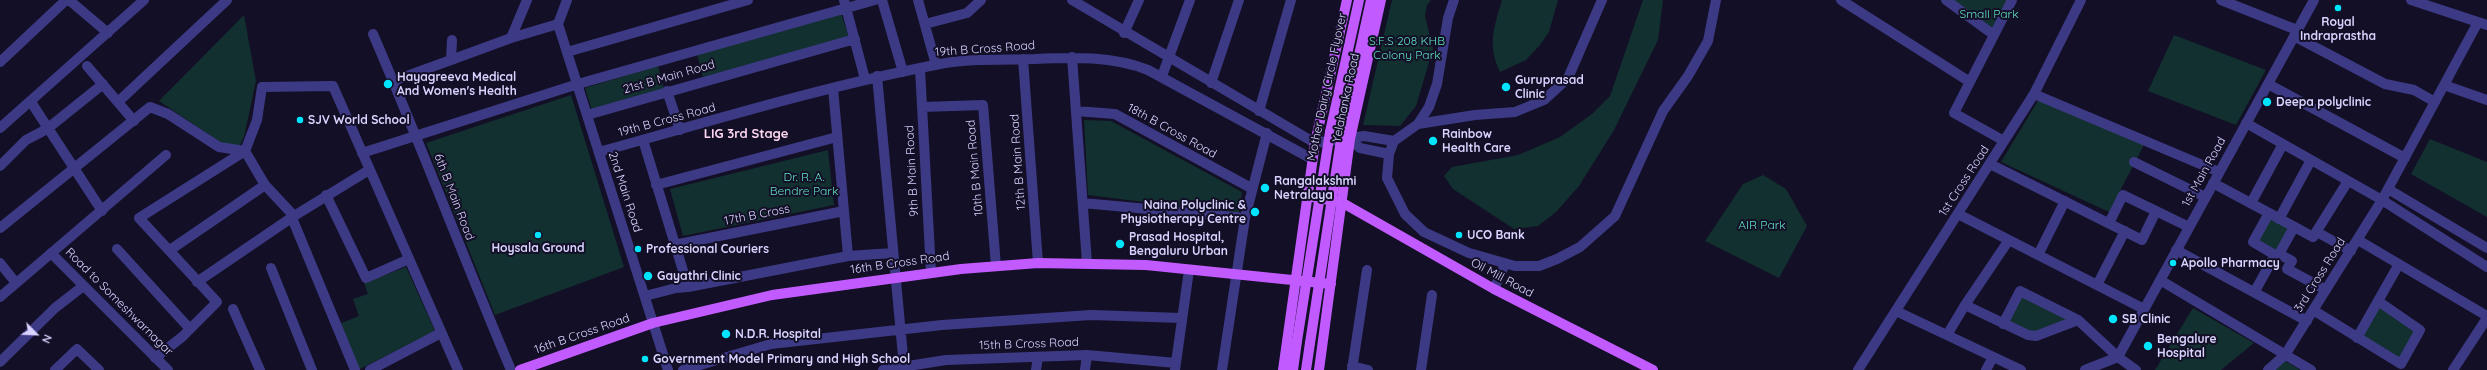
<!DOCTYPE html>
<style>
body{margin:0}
#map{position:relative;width:2487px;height:370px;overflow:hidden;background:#130f26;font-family:Quicksand,sans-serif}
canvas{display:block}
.north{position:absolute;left:16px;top:314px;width:40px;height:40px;-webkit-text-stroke:3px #130f26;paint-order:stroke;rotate:114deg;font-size:11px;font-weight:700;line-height:16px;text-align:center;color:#d9d4ff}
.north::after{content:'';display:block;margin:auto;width:14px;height:18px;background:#d9d4ff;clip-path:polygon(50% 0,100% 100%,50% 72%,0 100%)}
</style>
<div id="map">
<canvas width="2487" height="370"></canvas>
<div class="north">N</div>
</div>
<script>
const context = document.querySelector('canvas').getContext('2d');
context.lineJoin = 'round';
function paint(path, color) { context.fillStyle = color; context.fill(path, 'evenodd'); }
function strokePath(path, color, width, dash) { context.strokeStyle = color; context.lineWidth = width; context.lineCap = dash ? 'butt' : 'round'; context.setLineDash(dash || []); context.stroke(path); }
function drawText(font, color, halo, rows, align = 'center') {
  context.font = font + ' Quicksand,sans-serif'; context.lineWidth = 4; context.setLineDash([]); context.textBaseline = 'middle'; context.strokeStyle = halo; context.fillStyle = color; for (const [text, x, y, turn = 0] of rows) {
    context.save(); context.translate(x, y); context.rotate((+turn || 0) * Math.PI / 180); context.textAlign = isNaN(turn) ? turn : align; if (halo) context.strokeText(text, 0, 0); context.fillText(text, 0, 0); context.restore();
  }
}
paint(new Path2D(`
 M1392,0H1431L1427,5L1425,16L1433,49L1416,106L1400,126L1363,125Z
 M1502,0H1558L1549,32L1540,45L1526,60L1500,72C1487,45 1494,27 1502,0Z
 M1643,0H1663L1658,40L1614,130L1579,186L1556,212L1538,226L1514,229L1453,189L1444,176L1452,167L1518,155L1560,137L1592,114L1610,96Z
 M1946,0H2012L1994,35Z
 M841,13L849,37L703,77L697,54Z
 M244,15L256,81L244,137L239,147L221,143L159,101Z
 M2174,35L2266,70L2236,125L2148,91Z
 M658,66L664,89L592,110L585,88Z
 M571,95L624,267L495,315L426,143Z
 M2039,99L2145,143L2109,212L2001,162Z
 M1084,120L1111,121L1242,192L1239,214L1088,195Z
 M2430,139L2487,162V217L2411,174Z
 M828,150L834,205L683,236L670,189Z
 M1763,175L1786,189L1807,226L1779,278L1705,241L1743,184Z
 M2270,216L2292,228L2278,254L2256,242Z
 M406,267L435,331L358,370L339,324L359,316L353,299L368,294L364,283Z
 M2022,294L2071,319L2036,333L2008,322Z
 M2379,307L2416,330L2399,360L2362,336Z
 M2193,308L2254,343L2221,370H2155Z
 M2285,361L2300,370H2274Z`), '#12302f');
strokePath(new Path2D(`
 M69,0L108,33
 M567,0L558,24L668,370
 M844,0L865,79
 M882,0L903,72
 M918,0L936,65
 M1072,0L1315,143L1364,136L1394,141
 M1454,0L1448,18L1437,84L1429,107L1418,124L1394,141L1389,154L1387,178L1405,214L1424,232L1469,253L1515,266H1539L1557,259L1580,247L1615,216L1663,111L1688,76L1708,41L1716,0
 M1841,0L1970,82
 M1946,0L1994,35
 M2221,0L2297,30
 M2411,0L2487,25
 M925,24L967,13L981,0
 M1124,33L1139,0
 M373,34C421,145 464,259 511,370
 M2294,36L2385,84L2414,90L2435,102
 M511,38L527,0
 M452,40L451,60L511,38L558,24
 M567,52L748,0
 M1072,57L1087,263
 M1023,59L1038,263
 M0,62L66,0
 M87,66L134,121
 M920,69L931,272
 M877,76L904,367
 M1162,76L1190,0
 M393,81L451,60
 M1211,83L1239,0
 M2268,84L2405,158
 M2444,85L2487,100
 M833,88L848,256
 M667,91L680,130
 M2034,94L2219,172
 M119,101L227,0
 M31,102L102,211
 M922,107L983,105L996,266
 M1076,111L1115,114L1251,188
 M1259,111L1291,0
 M587,115L855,39
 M2246,123L2382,200L2487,267
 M1418,124L1475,115L1515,112L1544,100L1568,78L1602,0
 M0,128L144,0
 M1350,139L1360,148L1389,154
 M643,140L688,287
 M2004,141L1954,113L2012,0
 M599,152C711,121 822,87 935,65C968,58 1002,60 1035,59C1073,57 1113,56 1148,70L1312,159
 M362,153L578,84L875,0
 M2134,162L2205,197
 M1990,164L2142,240L2156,211
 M0,166L26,140L47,129L103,84
 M2213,183L2269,213L2253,242L2275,255L2255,291
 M656,185L837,137
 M2388,189L2487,248
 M326,195L366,278L409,259
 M1083,203L1245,218
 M2251,203L2283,144
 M2269,213L2313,237L2348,181
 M1958,214L2144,309
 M294,216L369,170
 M292,218L355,370
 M2279,219L2311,160
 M2109,223L2123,195L2189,227
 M0,228L150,107L168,114L219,147L245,151
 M2317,232L2351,251
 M2358,240L2487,316
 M674,245L844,211
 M117,249L190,329
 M170,250L265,185
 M2176,250L2307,321
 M51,253L168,370
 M2279,254L2292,261L2287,269L2326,290
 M2038,255L2065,201
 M2275,255L2278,256L2294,227
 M0,263L16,283
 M271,268L312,370
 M2160,280L2311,370
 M197,282L294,216L265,185L245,151
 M2097,285L2125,231
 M1494,289L1505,264
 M645,296L676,288L688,287L848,256L893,253
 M0,297L166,155
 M1965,305L2009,240
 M233,309L260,370
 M2313,310L2401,364L2420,330L2378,301
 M1896,311L2021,370
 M2003,324L2020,291L2078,320L2118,357L2136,370
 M1947,335L1965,305L2028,335L2036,336L2078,320
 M2357,338L2399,264
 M2118,357L2314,0
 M155,358L182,337L217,302L139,218L245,151L257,120L262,87L333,86L458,370
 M0,362L55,308L82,287
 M1352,366L1368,370
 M55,370L77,349L99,370
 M370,370L441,333
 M683,370L771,344L942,325L1091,315L1182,318
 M883,370L946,360L1087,355L1176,363
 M1036,370L1038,357
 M1085,370L1087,355
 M1175,370L1189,270
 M1222,370L1245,218L1267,133
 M1352,370L1367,270
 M1421,370L1432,295
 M1858,370L2034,94L2081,0
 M1986,370L1993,357
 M2085,370L2118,357
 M2268,370L2285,355L2382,200L2478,22
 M2453,370L2487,318`), '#3d3a85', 10);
strokePath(new Path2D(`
 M1330,132L1359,0
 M1342,133L1371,0
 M1307,196L1341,202L1494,289L1653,370
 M520,370L653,323L772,295L961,269L1038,263L1146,265L1331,284
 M1283,370L1315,143L1347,0
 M1293,370L1297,341
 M1306,370L1310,343
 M1319,370L1350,139L1381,0`), '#c25bff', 10);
strokePath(new Path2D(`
 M1297,341L1330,132
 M1310,343L1342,133`), '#c25bff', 10);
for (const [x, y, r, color] of [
 [2338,8,4,"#00e5ff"],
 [388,84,5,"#00e5ff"],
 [1506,87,5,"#00e5ff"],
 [2267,102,5,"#00e5ff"],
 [300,120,4,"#00e5ff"],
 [1433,141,5,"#00e5ff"],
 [1265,188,5,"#00e5ff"],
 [1255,212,5,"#00e5ff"],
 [538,235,4,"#00e5ff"],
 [1459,235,4,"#00e5ff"],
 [1120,244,5,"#00e5ff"],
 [638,249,4,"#00e5ff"],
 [2173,263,4,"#00e5ff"],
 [648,276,5,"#00e5ff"],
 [2113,319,5,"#00e5ff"],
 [726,334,5,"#00e5ff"],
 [2148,346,5,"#00e5ff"],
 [645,359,4,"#00e5ff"]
]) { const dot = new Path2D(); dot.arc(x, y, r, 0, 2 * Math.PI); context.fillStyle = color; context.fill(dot); strokePath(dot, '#130f26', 1.5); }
drawText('12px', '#5fe0c0', '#130f26', [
 ["Small Park",1989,14],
 ["S.F.S 208 KHB",1407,41],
 ["Colony Park",1407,55],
 ["Dr. R. A.",804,177],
 ["Bendre Park",804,191],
 ["AIR Park",1762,225]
]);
drawText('bold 12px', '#d9d4ff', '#130f26', [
 ["Royal",2338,22,"center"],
 ["Indraprastha",2338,36,"center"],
 ["Hayagreeva Medical",397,77],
 ["And Women's Health",397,91],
 ["Guruprasad",1515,80],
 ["Clinic",1515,94],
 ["Deepa polyclinic",2276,102],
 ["SJV World School",308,120],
 ["Rainbow",1442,134],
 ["Health Care",1442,148],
 ["Rangalakshmi",1274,181],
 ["Netralaya",1274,195],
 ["Naina Polyclinic &",1246,205,"right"],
 ["Physiotherapy Centre",1246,219,"right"],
 ["UCO Bank",1467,235],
 ["Prasad Hospital,",1129,237],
 ["Bengaluru Urban",1129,251],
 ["Hoysala Ground",538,248,"center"],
 ["Professional Couriers",646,249],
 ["Apollo Pharmacy",2181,263],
 ["Gayathri Clinic",657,276],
 ["SB Clinic",2122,319],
 ["N.D.R. Hospital",735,334],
 ["Bengalure",2157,339],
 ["Hospital",2157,353],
 ["Government Model Primary and High School",653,359]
], 'left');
drawText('12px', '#d9d4ff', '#130f26', [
 ["19th B Cross Road",985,49,-4],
 ["21st B Main Road",669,77,-16],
 ["Mother Dairy Circle Flyover",1327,87,-78],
 ["Yelahanka Road",1346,98,-78],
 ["19th B Cross Road",667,120,-15],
 ["18th B Cross Road",1172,131,29],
 ["12th B Main Road",1018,162,-94],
 ["10th B Main Road",975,168,-95],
 ["9th B Main Road",912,171,-93],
 ["1st Main Road",2204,172,-61],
 ["1st Cross Road",1964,181,-57],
 ["2nd Main Road",625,192,72],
 ["6th B Main Road",454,197,69],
 ["17th B Cross",757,215,-11],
 ["16th B Cross Road",900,263,-8],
 ["3rd Cross Road",2320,275,-58],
 ["Oil Mill Road",1502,278,28],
 ["Road to Someshwarnagar",119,302,45],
 ["16th B Cross Road",582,334,-19],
 ["15th B Cross Road",1029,344,-2]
]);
drawText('bold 13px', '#ffd6f0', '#130f26', [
 ["LIG 3rd Stage",746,134]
]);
</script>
